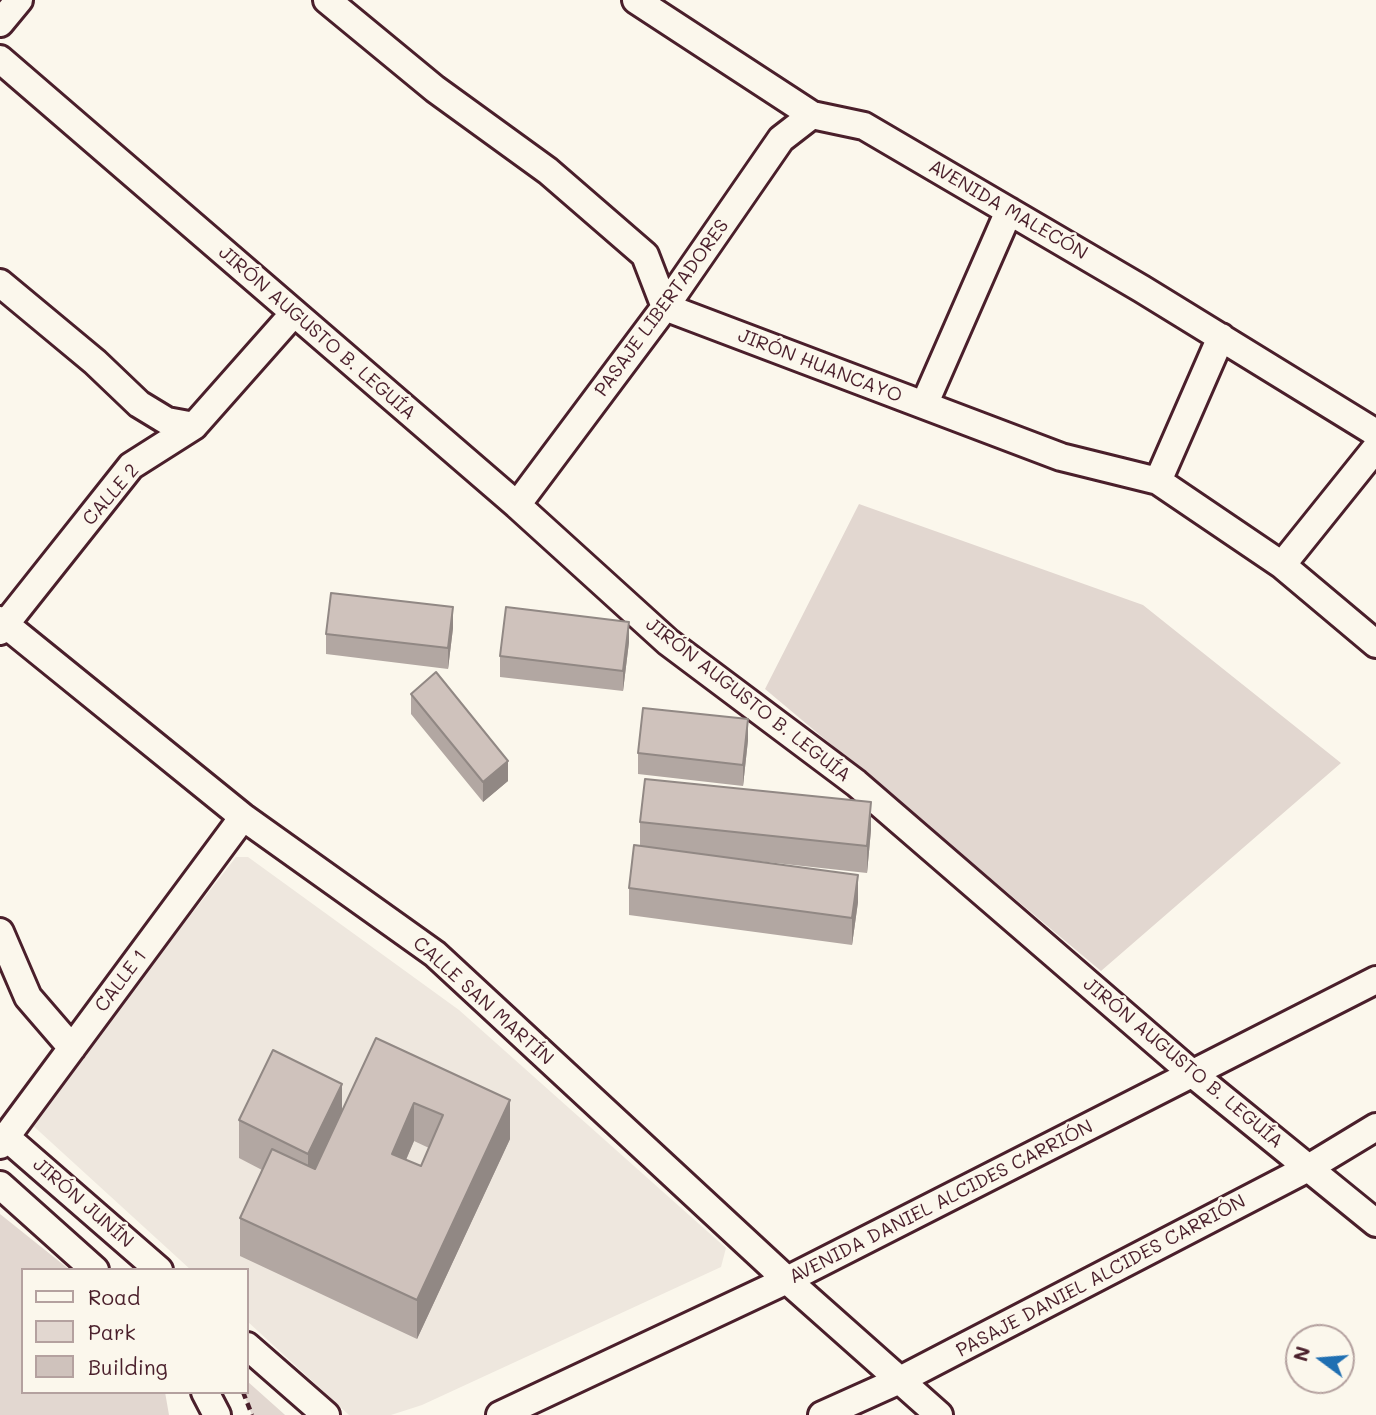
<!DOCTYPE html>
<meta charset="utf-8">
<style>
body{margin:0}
#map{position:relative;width:1376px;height:1415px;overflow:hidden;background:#fbf7ec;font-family:Mali,sans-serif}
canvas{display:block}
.legend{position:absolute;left:21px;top:1268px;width:228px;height:126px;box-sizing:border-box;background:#fbf7ec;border:2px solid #b4a19f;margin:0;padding:9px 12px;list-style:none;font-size:21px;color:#4a1f2b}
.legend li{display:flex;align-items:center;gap:14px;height:35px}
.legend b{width:35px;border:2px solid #b4a19f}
.north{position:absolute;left:1285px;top:1324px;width:70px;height:70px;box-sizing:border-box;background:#fbf7ec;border:2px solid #b4a19f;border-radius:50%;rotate:286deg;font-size:19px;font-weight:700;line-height:28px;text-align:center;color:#4a1f2b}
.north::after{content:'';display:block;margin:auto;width:24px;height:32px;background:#1f6fb2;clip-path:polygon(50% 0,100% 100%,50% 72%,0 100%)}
</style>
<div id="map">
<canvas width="1376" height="1415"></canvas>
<ul class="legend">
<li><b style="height:9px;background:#fbf7ec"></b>Road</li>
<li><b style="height:19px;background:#e2d7d0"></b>Park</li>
<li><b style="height:19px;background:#cfc2bc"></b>Building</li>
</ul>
<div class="north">N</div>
</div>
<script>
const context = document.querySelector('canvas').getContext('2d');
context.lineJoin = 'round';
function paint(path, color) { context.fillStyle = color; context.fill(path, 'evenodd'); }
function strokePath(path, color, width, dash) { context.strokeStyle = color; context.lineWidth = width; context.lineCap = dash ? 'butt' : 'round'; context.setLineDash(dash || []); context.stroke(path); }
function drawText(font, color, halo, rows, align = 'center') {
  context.font = font + ' Mali,sans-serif'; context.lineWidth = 5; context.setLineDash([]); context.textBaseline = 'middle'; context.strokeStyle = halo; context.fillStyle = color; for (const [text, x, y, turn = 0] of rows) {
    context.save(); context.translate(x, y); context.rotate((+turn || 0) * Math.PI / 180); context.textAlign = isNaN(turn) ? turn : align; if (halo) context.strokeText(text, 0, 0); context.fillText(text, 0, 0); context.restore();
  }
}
paint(new Path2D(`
 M236,857H248L459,1010L726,1248L721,1267L422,1405L391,1415H349L247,1321V1270H191L29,1122Z`), '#eee7de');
paint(new Path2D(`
 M859,504L1143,605L1341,763L1101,971L765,689Z
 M0,1214L70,1270H23V1392H165L169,1415H0Z
 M247,1381L284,1414L285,1415H252L243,1392H247Z`), '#e2d7d0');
const street = new Path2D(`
 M327,0L435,89L548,171L645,255L665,307L1061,457L1158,481L1282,565L1376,644
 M636,0L812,115L864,126L1142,289L1376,433
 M0,23L19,0
 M0,59L517,505L668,642L856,783L1194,1075L1376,1223
 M0,283L95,362L139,404L167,421L194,426
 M924,405L1009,211
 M1158,481L1221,337
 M517,505L665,307L781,139L812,115
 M1282,565L1376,448
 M0,620L243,817L435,954L787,1280L939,1415
 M0,631L131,466L194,426L294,313
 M0,932L28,997L72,1048
 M6,1137L159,1270
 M0,1145L243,817
 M0,1185L95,1270
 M247,1346L326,1415
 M205,1392L217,1415
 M500,1415L787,1280L1376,980
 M822,1415L900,1380L1310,1167L1376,1127`);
strokePath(street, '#4a1f2b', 32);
strokePath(new Path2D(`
 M243,1392L252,1415`), '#4a1f2b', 4.5, [7, 5]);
strokePath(street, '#fbf7ec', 26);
paint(new Path2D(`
 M453,628L448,669L326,654V634Z
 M629,642L623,691L500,677V656Z
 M411,694L508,781L483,802L411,714Z
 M748,740L743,786L638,774V753Z
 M640,822L871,830L867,873L748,860L858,902L852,945L629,915V888L640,846Z
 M376,1038L510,1139L417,1339L240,1256V1218L262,1170L239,1158V1120L342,1112ZM414,1141L429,1148L421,1166L406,1160Z`), '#b2a7a2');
paint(new Path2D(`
 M453,607V628L448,669V648Z
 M629,622V642L623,691V671Z
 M748,719V740L743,786V765Z
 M508,761V781L483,802V782Z
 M871,802V830L867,873V846Z
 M858,875V902L852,945V918Z
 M342,1084V1122L308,1192V1154Z
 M510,1100V1139L417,1339V1300Z
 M414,1103V1141L392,1192V1154Z`), '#918884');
const building = new Path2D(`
 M331,593L453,607L448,648L326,634Z
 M506,607L629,622L623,671L500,656Z
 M436,672L508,761L483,782L411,694Z
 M643,708L748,719L743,765L638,753Z
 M645,779L871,802L867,846L640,822Z
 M634,845L858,875L852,918L629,888Z
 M376,1038L510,1100L417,1300L240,1218L272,1149L315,1169ZM414,1103L443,1115L421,1166L392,1154Z
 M273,1050L342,1084L308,1154L239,1120Z`);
paint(building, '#cfc2bc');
strokePath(building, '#918884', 2);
drawText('19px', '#4a1f2b', '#fbf7ec', [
 ["AVENIDA MALECÓN",1008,210,30],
 ["PASAJE LIBERTADORES",662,308,-54],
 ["JIRÓN AUGUSTO B. LEGUÍA",317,333,41],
 ["JIRÓN HUANCAYO",820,366,21],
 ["CALLE 2",111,495,-49],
 ["JIRÓN AUGUSTO B. LEGUÍA",748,700,38],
 ["CALLE 1",121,981,-53],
 ["CALLE SAN MARTÍN",483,1001,42],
 ["JIRÓN AUGUSTO B. LEGUÍA",1183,1063,40],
 ["AVENIDA DANIEL ALCIDES CARRIÓN",941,1202,-27],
 ["JIRÓN JUNÍN",83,1203,41],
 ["PASAJE DANIEL ALCIDES CARRIÓN",1101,1276,-28]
]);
</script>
